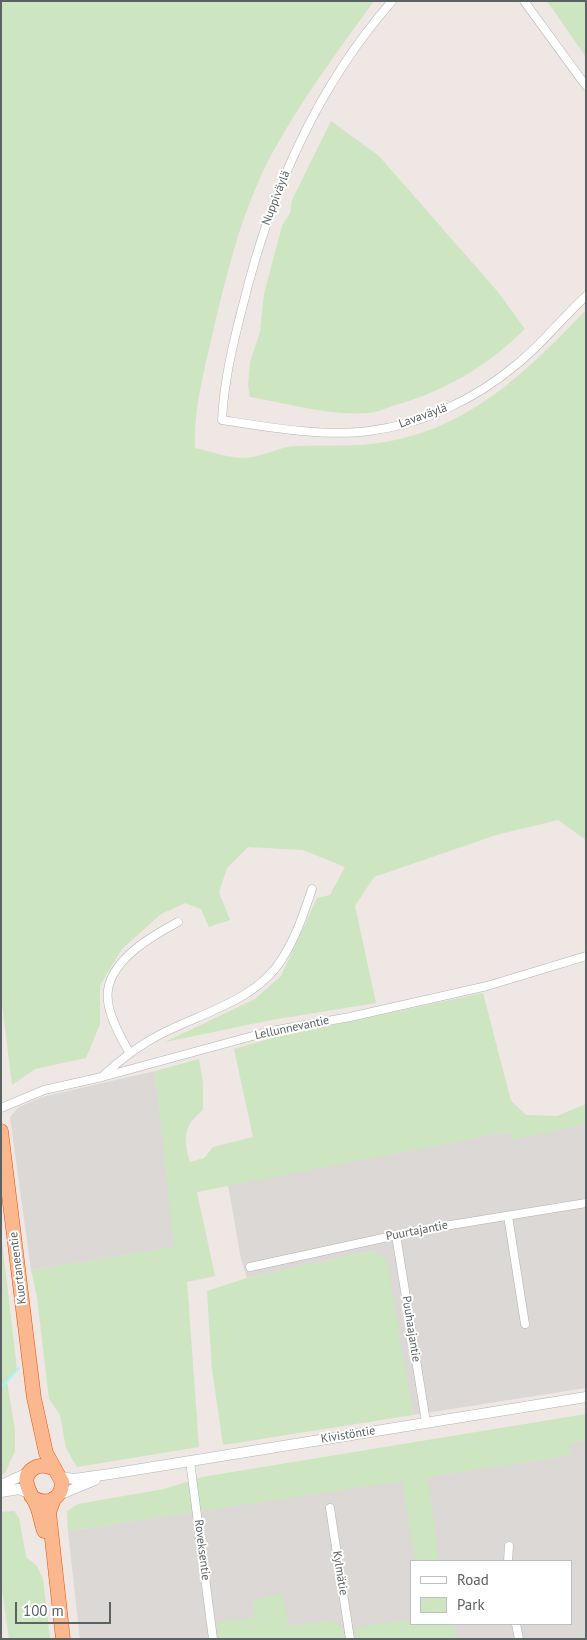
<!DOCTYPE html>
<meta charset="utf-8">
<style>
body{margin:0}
#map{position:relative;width:587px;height:1640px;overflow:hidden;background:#eee7e3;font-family:"PT Sans",sans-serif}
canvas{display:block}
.frame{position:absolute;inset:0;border:2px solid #5b6263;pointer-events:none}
.legend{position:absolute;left:410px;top:1560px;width:162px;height:65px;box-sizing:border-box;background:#fff;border:1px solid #bdc0c1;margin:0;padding:6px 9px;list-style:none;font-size:15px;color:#5b6263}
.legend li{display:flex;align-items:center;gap:10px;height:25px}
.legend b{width:25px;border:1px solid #bdc0c1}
.scale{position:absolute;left:15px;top:1602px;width:96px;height:22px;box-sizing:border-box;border:2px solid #5b6263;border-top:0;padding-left:6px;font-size:15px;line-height:18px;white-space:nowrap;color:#5b6263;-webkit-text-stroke:4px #fff;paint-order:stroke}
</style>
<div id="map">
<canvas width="587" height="1640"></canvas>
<div class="frame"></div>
<ul class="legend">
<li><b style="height:6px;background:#fff"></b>Road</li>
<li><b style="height:14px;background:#cde5c0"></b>Park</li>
</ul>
<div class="scale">100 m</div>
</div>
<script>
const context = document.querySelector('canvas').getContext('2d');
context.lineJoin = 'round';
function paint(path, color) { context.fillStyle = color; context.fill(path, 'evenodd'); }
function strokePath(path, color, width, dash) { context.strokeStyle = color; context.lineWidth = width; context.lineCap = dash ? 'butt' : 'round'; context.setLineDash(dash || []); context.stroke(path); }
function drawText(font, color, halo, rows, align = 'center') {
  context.font = font + ' "PT Sans",sans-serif'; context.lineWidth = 4; context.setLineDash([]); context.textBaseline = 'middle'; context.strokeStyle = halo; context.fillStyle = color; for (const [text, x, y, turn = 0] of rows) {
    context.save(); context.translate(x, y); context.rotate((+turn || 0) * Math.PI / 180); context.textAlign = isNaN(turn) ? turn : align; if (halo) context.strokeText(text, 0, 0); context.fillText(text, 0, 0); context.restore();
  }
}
paint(new Path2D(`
 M155,1071L175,1247L31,1270L10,1117L19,1107L42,1097Z
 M586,1124V1388L413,1415L385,1258L372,1251L247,1278L241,1259L228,1185L511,1131L513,1139Z
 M586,1440V1639H80L68,1531L571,1455L569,1443ZM411,1561H571V1624H411Z`), '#dcd8d5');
paint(new Path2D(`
 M1,1H374C337,52 299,103 269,159C241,214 226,276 212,336C203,376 194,407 195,448C210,451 228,458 243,458C261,458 278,447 295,446C323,445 352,447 379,443C469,430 526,372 586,310V840L558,820L496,835L374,877L355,906L376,1003L271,1020L165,1042L255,999L281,976L317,898L330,895L345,867L303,850L248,847L227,868L219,892L230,920L209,927L201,909L185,903L161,914L122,949L100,985V1024L86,1058L35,1069L12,1085L1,995Z
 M547,1H586V57Z
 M331,121L379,156L498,292L525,329C487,366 444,392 392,406C384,409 375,413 367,413C332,416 285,403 250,397L248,386L250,362L260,332L264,294L282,226L290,213L292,200Z
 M483,993L511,1101L526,1115L557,1116L586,1104V1124L513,1140L511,1131L197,1192L215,1276L187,1282L199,1447L77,1467L66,1448L60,1415L49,1399L37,1297L31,1270L174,1247L155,1071L199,1059L203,1083V1110C183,1126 183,1138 190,1162L204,1158L213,1147L253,1137L234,1049L272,1038Z
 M1,1232L17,1370L7,1382L15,1430V1451L5,1473L1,1475Z
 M372,1251L386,1258L413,1415L223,1445L212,1369L207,1291L247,1278Z
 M586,1414V1440L570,1443L571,1455L428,1477L439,1561H415L402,1481L68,1531L67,1511L78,1504L164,1489L202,1477Z
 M14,1511L19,1518L26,1557L37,1566L43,1579L50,1639H9L1,1582V1512Z
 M283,1594L288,1626L332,1620L342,1629L344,1639H219L217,1622L255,1617L253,1599Z
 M411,1619V1624H454L456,1639H356L354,1628Z`), '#cde5c0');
strokePath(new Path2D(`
 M1,1388L19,1368`), '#a3f7fd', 2);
const street = new Path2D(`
 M392,1C316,88 270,194 243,305C233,343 224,381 222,420C267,427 324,437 369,431C423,424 474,400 516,365C541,345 562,318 586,296
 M524,1L586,86
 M129,1052C120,1036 105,1010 108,990C113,958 152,936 178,922
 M103,1076C121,1059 139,1045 161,1034C202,1013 257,1000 282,959C296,937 304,913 312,889
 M1,1108L44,1090L102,1077L271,1031L350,1017L487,986L586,956
 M508,1216L525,1324
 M396,1235L426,1422
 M250,1267L420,1230L586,1203
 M190,1461L213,1639
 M330,1508L350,1639
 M508,1561L509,1546
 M516,1624L519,1639`);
const secondary = new Path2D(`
 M61,1477L74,1479L110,1474L586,1397
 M1,1485L30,1472
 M1,1492L19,1489L28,1493
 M59,1495L95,1480`);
const highway = new Path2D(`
 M1,1131L34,1398L46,1453L62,1482C62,1500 45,1507 31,1496
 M54,1499L49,1512L63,1639
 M44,1531C41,1522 40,1513 36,1504C30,1492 18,1476 36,1467C43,1464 49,1466 55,1469`);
strokePath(street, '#afb4b5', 9);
strokePath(secondary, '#aeb4b6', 11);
strokePath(highway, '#ec4f05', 15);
strokePath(street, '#fff', 8);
strokePath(secondary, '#fff', 10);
strokePath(highway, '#fbb78d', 14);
drawText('12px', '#5b6263', '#fff', [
 ["Nuppiväylä",276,198,-69],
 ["Lavaväylä",423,416,-20],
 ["Lellunnevantie",292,1028,-12],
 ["Puurtajantie",417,1231,-11],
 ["Kuortaneentie",18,1268,-97],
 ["Puuhaajantie",411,1329,81],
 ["Kivistöntie",348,1435,-9],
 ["Roveksentie",202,1550,83],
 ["Kylmätie",340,1573,81]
]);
</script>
